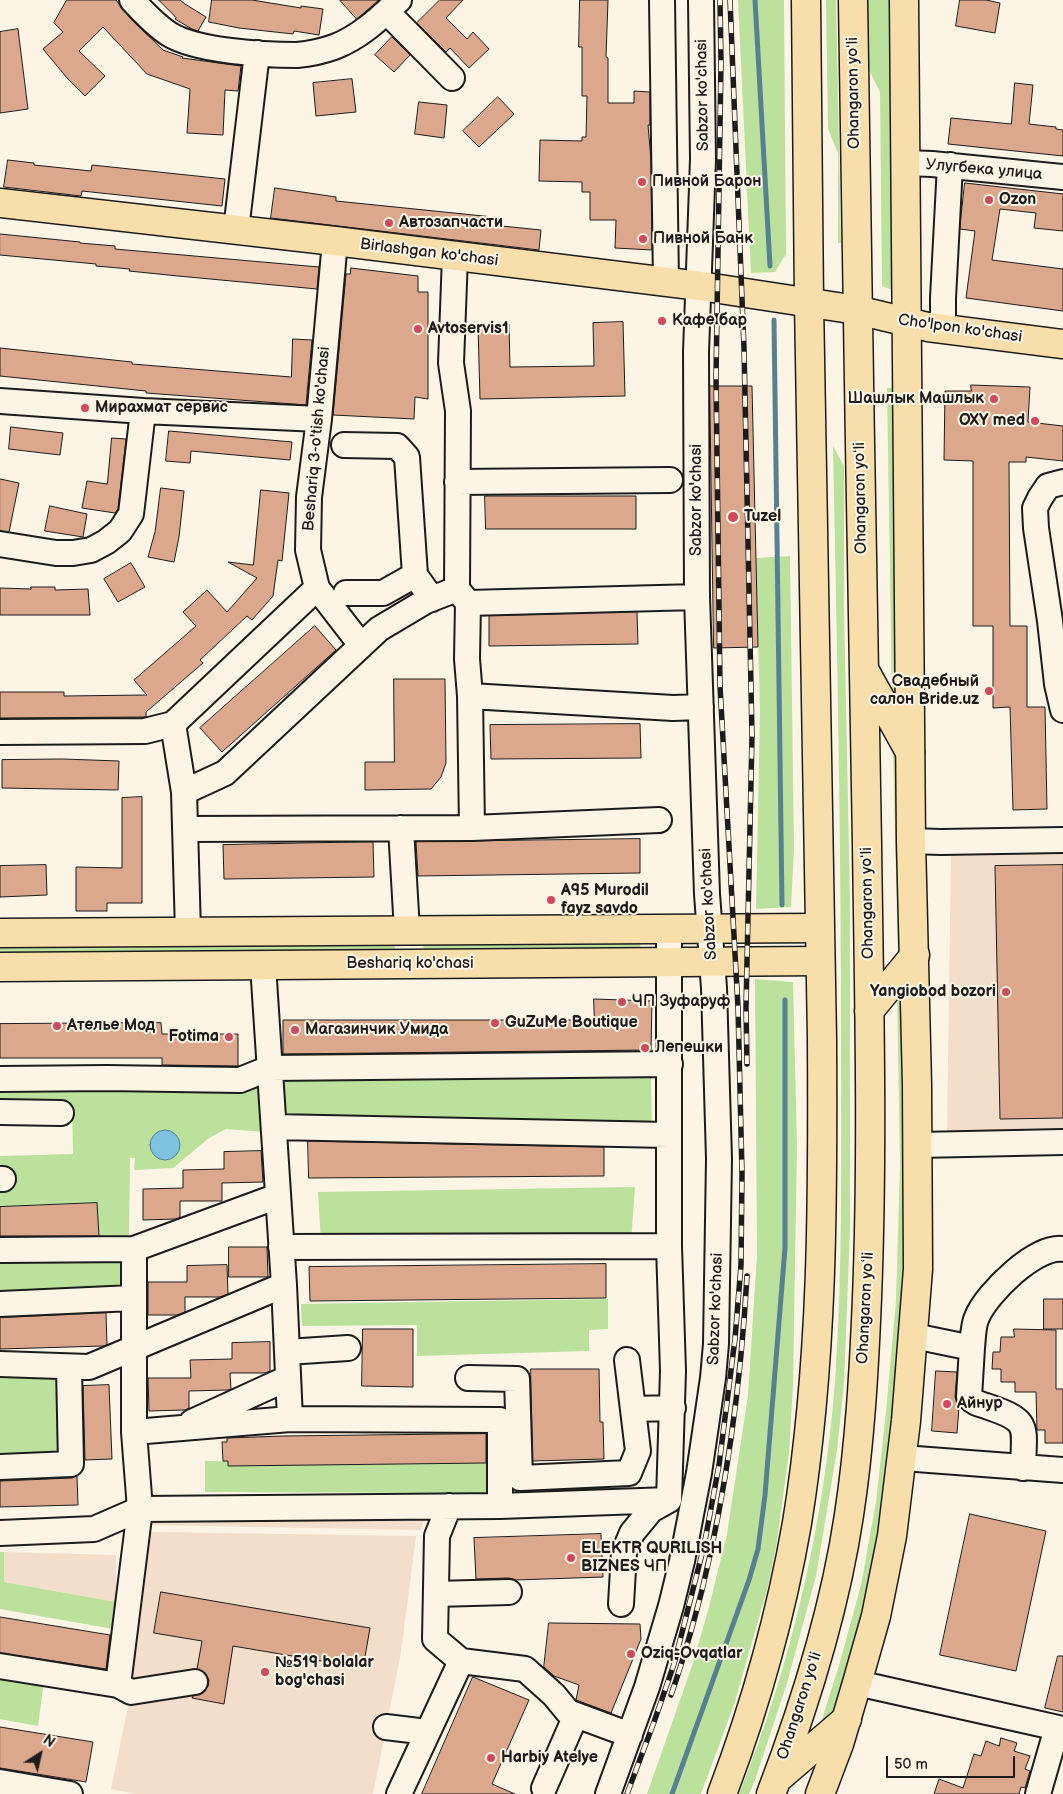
<!DOCTYPE html>
<meta charset="utf-8">
<style>
body{margin:0}
#map{position:relative;width:1063px;height:1794px;overflow:hidden;background:#fcf5e5;font-family:"Balsamiq Sans",sans-serif}
canvas{display:block}
.north{position:absolute;left:15px;top:1729px;width:50px;height:50px;-webkit-text-stroke:4px #fcf5e5;paint-order:stroke;rotate:35deg;font-size:14px;font-weight:700;line-height:20px;text-align:center;color:#1c1c1c}
.north::after{content:'';display:block;margin:auto;width:18px;height:22px;background:#1c1c1c;clip-path:polygon(50% 0,100% 100%,50% 72%,0 100%)}
.scale{position:absolute;left:886px;top:1756px;width:129px;height:22px;box-sizing:border-box;border:2px solid #1c1c1c;border-top:0;padding-left:6px;font-size:15px;line-height:18px;white-space:nowrap;color:#1c1c1c;-webkit-text-stroke:4px #fcf5e5;paint-order:stroke}
</style>
<div id="map">
<canvas width="1063" height="1794"></canvas>
<div class="north">N</div>
<div class="scale">50 m</div>
</div>
<script>
const context = document.querySelector('canvas').getContext('2d');
context.lineJoin = 'round';
function paint(path, color) { context.fillStyle = color; context.fill(path, 'evenodd'); }
function strokePath(path, color, width, dash) { context.strokeStyle = color; context.lineWidth = width; context.lineCap = dash ? 'butt' : 'round'; context.setLineDash(dash || []); context.stroke(path); }
function drawText(font, color, halo, rows, align = 'center') {
  context.font = font + ' "Balsamiq Sans",sans-serif'; context.lineWidth = 4; context.setLineDash([]); context.textBaseline = 'middle'; context.strokeStyle = halo; context.fillStyle = color; for (const [text, x, y, turn = 0] of rows) {
    context.save(); context.translate(x, y); context.rotate((+turn || 0) * Math.PI / 180); context.textAlign = isNaN(turn) ? turn : align; if (halo) context.strokeText(text, 0, 0); context.fillText(text, 0, 0); context.restore();
  }
}
paint(new Path2D(`
 M1063,851V1131H947L951,854Z
 M428,1506L421,1530L149,1525L162,1510Z
 M149,1532L416,1536L401,1652L373,1794H135L111,1789L131,1692Z
 M4,1552L116,1555V1602L4,1582Z`), '#f2decb');
paint(new Path2D(`
 M738,0H784L786,254L775,272L751,273Z
 M826,0H836L841,243H838V153L828,129Z
 M867,0H890L895,291L882,286L880,92L867,66Z
 M887,388H895L902,711L892,693Z
 M833,446L844,466V607L850,899V1229L844,1384L837,1450L816,1576L787,1683L755,1780L749,1794H739C792,1663 824,1523 835,1382C843,1267 841,1150 841,1034C841,838 837,642 833,446Z
 M790,556L794,848L791,907L756,909L760,712L756,558Z
 M893,745L902,765L904,958L898,964Z
 M389,943L393,944L395,948L394,952L0,956V947Z
 M426,944H640L641,951L426,952L423,947Z
 M755,979L793,982L797,1145L793,1385L789,1453L776,1548L767,1590L734,1705L701,1794H647L692,1666L709,1607L727,1534L748,1395L757,1255Z
 M905,982L906,1264L883,1537L837,1715L820,1726L840,1662L861,1585L876,1502L886,1412L896,1301L900,1164L897,989Z
 M270,1068L265,1132L226,1129L209,1138L173,1168L134,1170L135,1158H130L129,1241L99,1240L97,1203L0,1207V1156L73,1154L72,1105L0,1103V1079Z
 M275,1074L651,1077L652,1124L278,1122Z
 M635,1187L631,1242H321L318,1192Z
 M0,1256H126L124,1290L0,1293Z
 M608,1299V1329L589,1330V1351L417,1356V1325L302,1326L301,1304Z
 M0,1364L69,1367L71,1464L0,1467Z
 M325,1458H337L338,1465H379V1458L392,1464L488,1463L493,1493L205,1492V1461H228V1466H269L270,1460L284,1465H325Z
 M0,1552H4V1582L116,1602L113,1629L0,1609Z
 M0,1667L45,1673L38,1726L0,1719Z`), '#bbe19c');
const water = new Path2D(`
 M150 1145a15 15 0 1 1 30 0a15 15 0 1 1-30 0Z`);
paint(water, '#7ec2df');
strokePath(water, '#578091', 1);
strokePath(new Path2D(`
 M755,0L770,266
 M774,320L782,905
 M672,1794L749,1580L758,1549L765,1495L785,1248V1000`), '#578091', 5);
const building = new Path2D(`
 M67,0H116L131,19L163,50L183,57L182,58L241,66L238,91L225,90L223,135L187,133L190,89L147,74L103,27L79,51L105,76L85,96L67,78L43,49L63,32L54,23Z
 M159,0H180L185,4L206,17L198,31L192,29L175,19L176,18Z
 M212,0H252L301,8V6L323,9L319,35L294,31L293,34L239,28L209,22Z
 M340,0H379L357,19Z
 M440,0H463L446,18L467,39L473,32L489,49L469,68L450,48L446,52L417,23Z
 M580,0H608L606,57L608,58V103H634V91L650,92V125H648L651,160L652,250L615,248L616,220H590V192H582V182L539,181L540,140L582,141V137H586L587,96H582V47H579Z
 M960,0H986L1000,3L995,33L956,26Z
 M18,29L28,109L0,113V32Z
 M392,37L410,55L394,72L375,55Z
 M352,79L356,112L316,116L313,83Z
 M1015,83L1033,85L1029,124L1056,127V129L1063,130V156L948,144L951,118L1011,124Z
 M498,97L514,114L479,147L463,131Z
 M419,102L447,105L444,138L415,134Z
 M8,160L34,163V165L91,171L92,165L225,179L222,206L82,191L81,196L4,187Z
 M965,183L1063,194V231L1034,228L1036,213L1000,209L992,260L1063,269V311L966,298L975,231L960,229Z
 M275,188L336,197V201L503,218L502,226L541,230L539,250L271,218Z
 M0,234L80,242V243L115,246V249L319,267L317,289L178,276L129,271L130,269L96,266V264L0,255Z
 M351,268L418,276V292H428V399L415,397L414,419L333,415L346,274H350Z
 M623,322L625,396L480,399L478,325L509,324L510,367L594,366L593,323Z
 M293,339L312,340L306,405L146,393V391L0,376V348L132,362V364L291,377Z
 M971,385L1030,387L1028,422L1063,426V461L1026,457V462H1009L1010,626H1027V707H1045L1047,809L1013,810L1010,707L993,708V626H973V461L944,460L945,391H971Z
 M710,386H752L758,647L714,648Z
 M11,427L63,433L60,455L9,449Z
 M169,431L292,442L290,460L191,451L190,463L166,461Z
 M112,438L126,439L118,509L115,513L82,508L87,481L107,484Z
 M0,479L19,483L9,532L0,531Z
 M161,488L184,491L179,537L174,562L148,557L155,532Z
 M261,490L289,493L282,561L278,560L273,596L252,620L247,616L200,660L203,663L146,712V717L0,718V692H64V696L147,695L134,680L196,626L183,612L207,590L227,612L257,578L228,562L253,565Z
 M485,496H636V529H486Z
 M50,506L87,514L83,537L45,531Z
 M131,563L145,587L118,602L104,579Z
 M31,587H55V590L88,589L90,615H0V588L31,589Z
 M637,612L638,644L489,646V616Z
 M315,626L336,650L222,752L200,728Z
 M394,679H445L446,763L441,777L431,789L365,790V762H394Z
 M640,724L641,758L491,759L490,725Z
 M63,759L119,761L118,790L2,788V760Z
 M142,797V903H107V911H76V867L122,868V798Z
 M640,839V873L418,876L416,842Z
 M373,842L374,877L224,879L223,845Z
 M46,865L47,895L0,897V866Z
 M1063,865V1118L1000,1119L995,866Z
 M594,999L652,1001L651,1050L283,1054V1020H594Z
 M161,1023L162,1034H238V1066L162,1065V1058H0V1024Z
 M308,1141L604,1147V1176L309,1178Z
 M261,1151L263,1182L222,1183V1201H180V1217L176,1219L143,1220V1189L183,1188V1170L224,1169V1152Z
 M97,1203L99,1236H0V1207Z
 M229,1247H267L268,1277H229Z
 M606,1264V1298L310,1301L309,1267Z
 M227,1265L228,1294L220,1297H185V1312L177,1315H148V1282H187V1266Z
 M1044,1299H1063V1329H1044Z
 M106,1313L107,1345L103,1346L0,1349V1318Z
 M363,1329H413V1387L362,1386Z
 M1014,1329L1056,1330V1389H1063V1443H1045V1430H1037L1036,1392H1015V1382H1001V1369H992L993,1352H1000L1001,1337H1014Z
 M270,1342V1371L265,1373H230L231,1389L228,1390L189,1391V1408L185,1410L149,1411L148,1378H191L190,1360L232,1359V1343Z
 M531,1369H599L600,1422H603L604,1459L533,1461Z
 M936,1371L957,1372L955,1397L959,1407L957,1433L932,1431Z
 M109,1385L112,1459L85,1460L83,1386Z
 M486,1434V1463L228,1466V1461H223L222,1442H227V1438L283,1436Z
 M77,1476L78,1505L0,1507V1481L72,1478Z
 M970,1514L1046,1531L1016,1671L940,1655Z
 M601,1534L603,1577L516,1580L509,1578L476,1579L474,1538Z
 M161,1592L370,1628L363,1668L233,1646L224,1704L192,1698L193,1696L203,1693L208,1686L209,1680L206,1674L197,1669L202,1641L154,1633Z
 M0,1617L110,1635L106,1669L0,1653Z
 M549,1623L640,1624L641,1639L611,1713L576,1700L579,1685L554,1676L544,1667Z
 M1058,1656H1063V1712L1045,1708Z
 M473,1677L529,1700L492,1784L515,1794H422Z
 M0,1727L93,1742L86,1782L0,1768Z
 M1001,1738L1017,1743L1014,1751L1030,1756L1025,1769L1030,1771L1025,1788L1021,1787L1019,1794H934L939,1779L963,1788L974,1754L981,1756L986,1741L999,1746Z`);
paint(building, '#dba88e');
strokePath(building, '#1c1c1c', 1);
const minor = new Path2D(`
 M132,0C143,12 155,25 169,34C196,51 264,55 297,55C309,54 323,51 334,47C359,38 380,18 399,0
 M662,0L666,282
 M387,12L452,78
 M905,163L932,164L1063,177
 M236,230L257,53
 M455,256L451,363L458,411L457,589L468,603L467,659L470,696L472,828
 M943,328V298L950,165
 M0,401L143,411L319,419
 M344,445L397,446L407,457L415,575L432,599
 M457,482L670,480
 M1063,482L1048,486L1040,498L1035,508L1036,528L1050,621L1057,684L1063,710
 M0,544L56,553H73L91,550L106,542L120,531L131,514L143,411
 M317,588L361,645
 M346,593H383L415,575
 M468,603L697,597
 M470,696L673,708L701,707
 M0,732L145,731L173,724
 M184,792L225,773L379,629L426,601L457,589
 M401,828L407,931
 M185,829L472,828L659,820
 M911,841L941,842L1063,840
 M188,932L184,792L173,724L317,588L308,550L309,497L319,419L335,241
 M263,965L284,1285L290,1419
 M0,1079L107,1078L240,1080L270,1068L670,1064
 M0,1112L61,1113
 M274,1127L668,1135
 M918,1145L1063,1142
 M0,1179H3
 M281,1247L669,1246
 M0,1250L134,1249L278,1196
 M0,1304L133,1298
 M914,1336L972,1348L969,1397C974,1403 979,1404 986,1406C1031,1421 1024,1425 1023,1468
 M972,1348C973,1338 973,1325 977,1317C987,1293 1036,1245 1063,1249
 M287,1352L348,1348
 M0,1364L89,1367L284,1285
 M468,1378L517,1379L520,1478L629,1473L638,1451L627,1360
 M633,1409L673,1408
 M192,1422L288,1378
 M134,1432L290,1419L500,1420V1506
 M903,1458L1063,1470
 M0,1467L71,1464L69,1367
 M669,1500L673,1371L669,1246V929
 M449,1506L437,1536L435,1639L461,1661
 M0,1533L94,1529L140,1509L500,1506L669,1500
 M436,1594L509,1592
 M621,1604L624,1552L632,1533L651,1510L669,1500
 M0,1666L118,1685L140,1509L134,1432V1249
 M857,1683L1063,1729
 M118,1685L131,1692L195,1682
 M386,1727L427,1732
 M0,1782L70,1794
 M544,1788L576,1715
 M399,1794L461,1661L525,1669L554,1695L568,1712L630,1735
 M608,1794L647,1687L671,1606L682,1561L699,1473L713,1378L716,1344L719,1159L714,988L707,894L697,597L696,352L703,159L701,0
 M1038,1794L1057,1728`);
const major = new Path2D(`
 M0,203L335,241L700,286L857,310L928,327L1063,344
 M0,933L819,928
 M0,967L820,961
 M820,1794L839,1744L857,1683L876,1616L892,1536L906,1421L918,1269L917,1084L911,841L904,0`);
const highway = new Path2D(`
 M866,673L910,752
 M869,1011L915,955
 M778,1778L847,1719
 M722,1794C755,1707 781,1615 797,1523C823,1364 823,1200 822,1039L809,302L806,0
 M771,1794C805,1705 835,1609 849,1515C860,1443 864,1370 867,1298C873,1147 869,995 867,844C863,563 856,281 853,0`);
strokePath(minor, '#1c1c1c', 28);
strokePath(major, '#1c1c1c', 31);
strokePath(highway, '#1c1c1c', 31);
strokePath(minor, '#fcf5e5', 24);
strokePath(major, '#f8deab', 28);
strokePath(highway, '#f8deab', 28);
const rail = new Path2D(`
 M730,0L744,348L752,736L746,1007L747,1064
 M671,1695C683,1661 693,1625 702,1590C727,1487 741,1382 747,1276
 M627,1794L654,1722L674,1664L704,1546L719,1465L735,1339L741,1265L742,1173L738,1007L720,686L716,377L721,63L720,0`);
strokePath(rail, '#1c1c1c', 5.5);
strokePath(rail, '#fcf5e5', 4, [11]);
for (const [x, y, r, color] of [
 [642,182,5,"#d1495b"],
 [989,200,5,"#d1495b"],
 [389,223,5,"#d1495b"],
 [643,239,5,"#d1495b"],
 [662,321,5,"#d1495b"],
 [418,329,5,"#d1495b"],
 [994,399,5,"#d1495b"],
 [85,408,5,"#d1495b"],
 [1035,421,5,"#d1495b"],
 [733,517,6,"#d1495b"],
 [989,691,5,"#d1495b"],
 [551,900,5,"#d1495b"],
 [1006,992,5,"#d1495b"],
 [622,1002,5,"#d1495b"],
 [495,1023,5,"#d1495b"],
 [57,1026,5,"#d1495b"],
 [295,1030,5,"#d1495b"],
 [229,1037,5,"#d1495b"],
 [645,1048,5,"#d1495b"],
 [947,1404,5,"#d1495b"],
 [571,1558,5,"#d1495b"],
 [631,1654,5,"#d1495b"],
 [265,1672,5,"#d1495b"],
 [491,1758,5,"#d1495b"]
]) { const dot = new Path2D(); dot.arc(x, y, r, 0, 2 * Math.PI); context.fillStyle = color; context.fill(dot); strokePath(dot, '#fcf5e5', 2); }
drawText('16px', '#1c1c1c', '#fcf5e5', [
 ["Ohangaron yoʻli",854,93,-91],
 ["Sabzor ko'chasi",703,95,-91],
 ["Улугбека улица",984,170,5],
 ["Birlashgan ko'chasi",429,253,7],
 ["Cho'lpon ko'chasi",960,329,8],
 ["Beshariq 3-o'tish ko'chasi",317,439,-85],
 ["Ohangaron yoʻli",861,498,-91],
 ["Sabzor ko'chasi",697,500,-90],
 ["Ohangaron yoʻli",868,903,-91],
 ["Sabzor ko'chasi",709,904,-93],
 ["Beshariq ko'chasi",410,964],
 ["Ohangaron yoʻli",866,1308,-87],
 ["Sabzor ko'chasi",716,1309,-88],
 ["Ohangaron yoʻli",800,1706,-72]
]);
drawText('bold 16px', '#1c1c1c', '#fcf5e5', [
 ["Пивной Барон",652,182],
 ["Ozon",999,200],
 ["Автозапчасти",399,223],
 ["Пивной Банк",653,239],
 ["Кафе бар",672,321],
 ["Avtoservis1",428,329],
 ["Шашлык Машлык",984,399,"right"],
 ["Мирахмат сервис",95,408],
 ["OXY med",1025,421,"right"],
 ["Tuzel",744,517],
 ["Свадебный",979,682,"right"],
 ["салон Bride.uz",979,700,"right"],
 ["A95 Murodil",561,891],
 ["fayz savdo",561,909],
 ["Yangiobod bozori",996,992,"right"],
 ["ЧП Зуфаруф",632,1002],
 ["GuZuMe Boutique",505,1023],
 ["Ателье Мод",67,1026],
 ["Магазинчик Умида",305,1030],
 ["Fotima",219,1037,"right"],
 ["Лепешки",655,1048],
 ["Айнур",957,1404],
 ["ELEKTR QURILISH",581,1549],
 ["BIZNES ЧП",581,1567],
 ["Oziq-Ovqatlar",641,1654],
 ["№519 bolalar",275,1663],
 ["bog'chasi",275,1681],
 ["Harbiy Atelye",501,1758]
], 'left');
</script>
